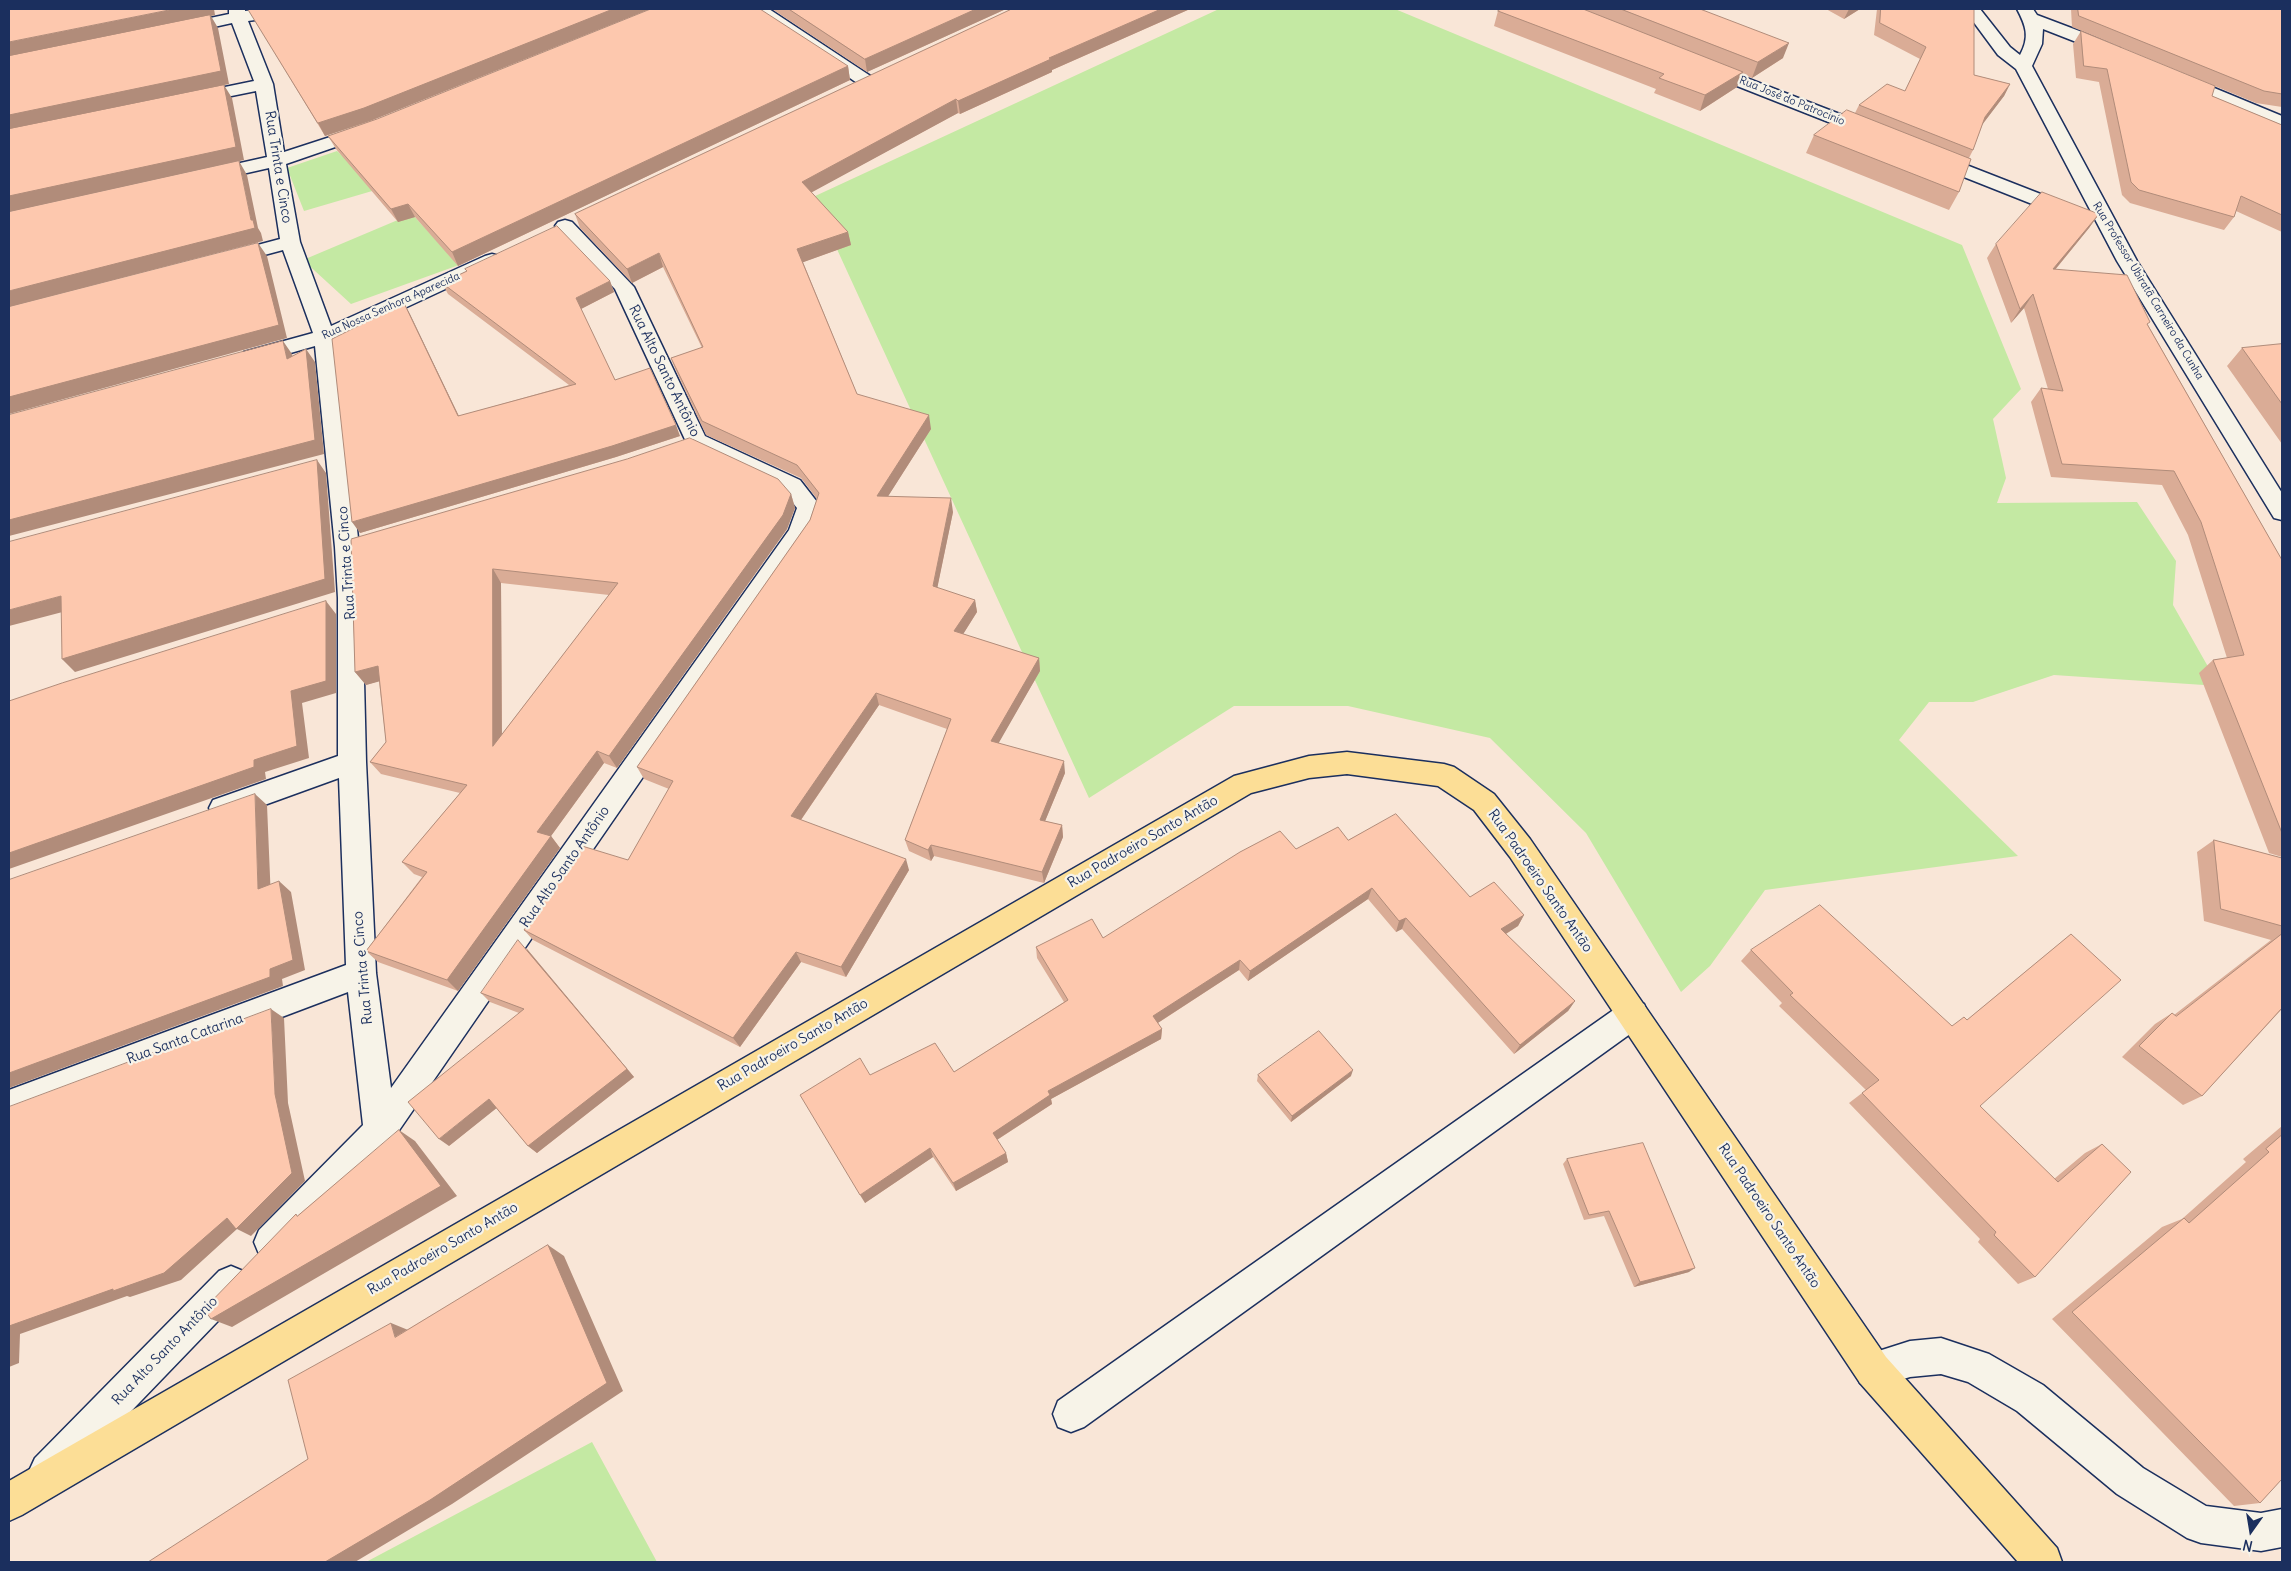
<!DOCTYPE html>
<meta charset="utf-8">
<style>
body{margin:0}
#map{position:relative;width:2291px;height:1571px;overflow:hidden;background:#f9e6d7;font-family:Delius,sans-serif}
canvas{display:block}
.frame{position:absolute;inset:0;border:10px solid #1b2f5e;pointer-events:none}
.north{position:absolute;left:2226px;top:1506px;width:50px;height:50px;-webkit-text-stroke:4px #f7f3e8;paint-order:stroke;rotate:193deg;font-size:14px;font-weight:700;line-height:20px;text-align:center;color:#1b2f5e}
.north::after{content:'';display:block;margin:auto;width:18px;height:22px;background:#1b2f5e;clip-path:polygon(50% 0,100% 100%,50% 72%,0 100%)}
</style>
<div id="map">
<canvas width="2291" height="1571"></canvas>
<div class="frame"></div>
<div class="north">N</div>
</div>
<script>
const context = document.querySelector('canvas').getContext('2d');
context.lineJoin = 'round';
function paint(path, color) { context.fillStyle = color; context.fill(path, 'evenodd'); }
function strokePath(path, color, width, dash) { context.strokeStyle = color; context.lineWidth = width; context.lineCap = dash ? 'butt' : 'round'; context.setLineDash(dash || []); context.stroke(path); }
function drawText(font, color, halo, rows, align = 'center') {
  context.font = font + ' Delius,sans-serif'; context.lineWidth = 4.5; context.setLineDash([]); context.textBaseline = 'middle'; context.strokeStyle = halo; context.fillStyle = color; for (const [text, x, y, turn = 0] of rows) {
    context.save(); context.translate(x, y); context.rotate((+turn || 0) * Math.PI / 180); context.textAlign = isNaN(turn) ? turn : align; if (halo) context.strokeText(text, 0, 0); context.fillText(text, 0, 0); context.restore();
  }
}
paint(new Path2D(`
 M1219,9H1395L1962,245L2021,389L1993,419L2006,478L1997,503L2137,502L2176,561L2173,605L2219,686L2054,675L1973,702H1929L1899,740L2018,856L1765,890L1710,966L1681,992L1586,833L1490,738L1348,706H1234L1089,798L813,197Z
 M337,151L379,189L304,211L287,168Z
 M412,214L459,265L351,304L303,260Z
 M592,1442L657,1562H366Z`), '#c4e9a3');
const minor = new Path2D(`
 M229,9H245V11L263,9H305L303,12L297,14L248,21L273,84L284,152L367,125L373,126L376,130L373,134L286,164L300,242L331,326L485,256L492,254L499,256L502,260L499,264L336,340L359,547L362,598L366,762L376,973L391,1088L789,530L797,508L784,492L688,446L615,289L558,230L555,226L558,222L565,220L572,222L634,287L705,436L800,480L821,507L808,538L391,1142L283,1254L271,1259L259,1254L254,1242L259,1230L363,1125L348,992L9,1120V1090L346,965L339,778L223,820L213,816L209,808L213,800L338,756V598L335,547L315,346L252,364L244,362L241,357L244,352L313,333L283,250L227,265L220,263L217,259L220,255L280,239L269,168L207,182L200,180L198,176L200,172L267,157L256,91L192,104L186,103L183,99L186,95L254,81L232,23L178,35L172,34L170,30L172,26L229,14Z
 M750,9H769L872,77L875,81L872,85H860Z
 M1964,9H1980L2010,47L2020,55C2030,37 2026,26 2017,9H2033L2037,15L2119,46L2121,50L2119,54H2107L2043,29L2042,44L2032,66L2137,261L2282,493V520L2274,518L2117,261L2016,69L1998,55Z
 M1705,62L1876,128L1879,132L1876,136H1864L1699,71L1696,67L1699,63Z
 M2178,73L2282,116V127L2172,82L2169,78L2172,74Z
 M1933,152L2079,209L2082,213L2079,217L2072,219L2065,217L1926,162L1924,158L1926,154Z
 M1633,1000L1644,1004L1648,1014L1644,1024L1084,1427L1071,1432L1058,1427L1053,1414L1058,1401L1622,1004Z
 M231,1266L243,1271L248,1283L243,1295L61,1484L48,1490L35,1484L29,1471L35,1458L219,1271Z
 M1941,1338L1989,1354L2043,1385L2143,1468L2206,1506L2261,1513L2282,1509V1547L2261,1551L2201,1543L2187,1538L2117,1494L2017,1411L1968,1382L1941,1374L1910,1377L1873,1388L1860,1383L1855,1370L1860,1357L1910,1341Z`);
const major = new Path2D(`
 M1347,752L1444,764L1454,767L1494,794L1530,839L1886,1357L2057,1548L2062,1562H2018L1860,1383L1510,857L1474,810L1438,786L1347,774L1309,778L1251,793L22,1515L9,1521V1481L1234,776L1309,756Z`);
strokePath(minor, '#1b2f5e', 3);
strokePath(major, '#1b2f5e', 3);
paint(minor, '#f7f3e8');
paint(major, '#fcde96');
paint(new Path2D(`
 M248,9H650L370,121L325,136Z
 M772,9H1006L867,72Z
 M1012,9H1190L1052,70V72L960,114L958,113L811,192L848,232L851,245L803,262L857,394L931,429L888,496L953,512L937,588L975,600L977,612L963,634L1039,658L1040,671L998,743L1065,773L1045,821L1062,825L1063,837L1044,883L934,856L931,861L909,851L905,840L947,729L879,705L801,820L909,870L846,977L801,962L740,1047L533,940L524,930L628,860L669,789L644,779L637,767L810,520L817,499L801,478L706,435L676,371L671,358L702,348L663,267L632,283L580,228L575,214Z
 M1501,9H1700L1783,58L1752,78L1742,74L1737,87L1700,111L1654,93L1656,89L1494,26L1498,11Z
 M1826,9H1860L1844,19Z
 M1877,9H1974V75L2010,84L2004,96L1983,123L1973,150L1969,158L1959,192L1949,210L1806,153L1814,135L1855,113L1859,105L1905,91L1920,59L1874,35Z
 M2071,9H2282V107L2256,103L2072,27Z
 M2081,31L2212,96L2282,125V232L2236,211L2234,217L2224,230L2130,203L2122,195L2099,82L2076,78L2073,44Z
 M848,66L850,80L458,266L415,217L398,222L336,149L328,136L377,119Z
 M2099,214L2089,228L2055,270L2148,325L2282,560V857L2269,853L2199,673L2213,660L2227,658L2188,535L2162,485L2051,477L2031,402L2041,388L2048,389L2024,308L2011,323L1987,258L1996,244Z
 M465,269L610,281L614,292L581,309L615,380L680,436L616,457L360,533L404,303L459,416L569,385L448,294L442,283L467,271Z
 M2282,344V444L2227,366L2242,348Z
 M791,494L795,508L787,529L617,768L604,763L551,836L560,848L458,991L378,962L366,951L422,877L414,874L402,862L460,793L381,774L370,762L386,742L379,681L366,685L355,672L351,539ZM501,583L609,595L502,734Z
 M1348,840L1470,897L1524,915L1518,926L1506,934L1575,1001L1568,1011L1514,1054L1402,929L1396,932L1368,899L1248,981L1239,970L1158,1023L1162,1029L1161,1039L1051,1099L1052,1104L997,1140L1006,1153L1008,1162L956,1191L933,1157L865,1203L870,1075L954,1072L1064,1002L1037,958L1036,947L1103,938L1296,849Z
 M2214,840L2282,858V1010H2281L2202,1096L2183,1105L2122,1057L2155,1024L2172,1013L2174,1015L2271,940L2204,921L2197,852Z
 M2071,934L1980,1106L2054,1179L2085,1153L2102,1144L2035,1277L2018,1284L1978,1242L1980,1239L1849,1103L1866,1090L1779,1006L1782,1003L1741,961L1751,950L1952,1026L1967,1020Z
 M527,949L634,1077L537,1153L528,1146L496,1108L449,1146L519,1013L490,1002L481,993Z
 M1258,1075L1351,1076L1291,1122L1257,1081Z
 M2282,1126V1479L2260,1503L2234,1506L2052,1319L2162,1227L2182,1219L2246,1162L2243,1159Z
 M1567,1159L1689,1272L1634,1287L1604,1216L1584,1220L1563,1164Z`), '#daac96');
paint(new Path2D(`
 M174,9H214L215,15L211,16L218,28L229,84L224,85L232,98L244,160L9,212V42Z
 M613,9H650L370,121L325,136L318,123Z
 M976,9H1006L867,72L865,59Z
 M1161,9H1190L1052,70V72L960,114L958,101L1049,58Z
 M1849,9H1860L1844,19Z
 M1789,43L1783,58L1752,78L1758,62Z
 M848,66L850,80L458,266L452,252Z
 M1743,72L1737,87L1700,111L1705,95Z
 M2010,84L2004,96L1979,129L1985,117Z
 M956,99L958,113L805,196L802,182Z
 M239,161L247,175L258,228L261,233L263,241L9,307V291L251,220Z
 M408,204L415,217L398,222L391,209Z
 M2099,214L2089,228L2044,283L2053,269Z
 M848,232L851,245L801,263L797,249Z
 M258,243L267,256L287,338L9,414V397Z
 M659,253L663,267L632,283L627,269Z
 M610,281L614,292L581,309L576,298Z
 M2033,294L2024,308L2011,323L2020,309Z
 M404,303L410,314L464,427L458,416Z
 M283,341L292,354L296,372L287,359Z
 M306,349L315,362L324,454L9,536V520Z
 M929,415L931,429L880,509L877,496Z
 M676,425L680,436L616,457L360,533L352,522Z
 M317,460L326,473L335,592L75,672L62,659Z
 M791,494L795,508L787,529L617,768L609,756Z
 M951,498L953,512L935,599L933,586Z
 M493,569L501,583L502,759L493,746Z
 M61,596L74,609L9,626V610Z
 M975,600L977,612L957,644L954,631Z
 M326,601L336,614V693L302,703L309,758L265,772L266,779L9,869V853L254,760L291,691Z
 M1039,658L1040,671L993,753L991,741Z
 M378,666L388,679L366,685L355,672Z
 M876,693L879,705L796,827L791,816Z
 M597,751L604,763L551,836L560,848L458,991L447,980L537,832Z
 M1064,761L1065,773L1041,831L1040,820Z
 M255,794L267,805L271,900L258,889Z
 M1062,825L1063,837L1044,883L1042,872Z
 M931,845L934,856L931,861L928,850Z
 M906,859L909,870L846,977L841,967Z
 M279,881L291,892L305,970L282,979L283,986L9,1088V1073L270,969Z
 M1372,888L1368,899L1248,981L1250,971Z
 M1524,915L1518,926L1496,940L1501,929Z
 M1406,918L1402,929L1396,932L1399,921Z
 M527,949L634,1077L537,1153L528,1146Z
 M796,952L801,962L740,1047L733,1038Z
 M1240,960L1239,970L1153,1026V1016Z
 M1575,1001L1568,1011L1514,1054L1520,1045Z
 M271,1009L284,1018L288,1103L305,1181L251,1236L237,1229L181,1280L130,1297L127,1296L20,1334L19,1363L9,1367V1326L275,1094Z
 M1162,1029L1161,1039L1051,1099L1052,1104L995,1141L993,1133L1048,1091Z
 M1353,1070L1351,1076L1291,1122L1292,1116Z
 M489,1099L498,1107L449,1146L439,1139Z
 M399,1130L415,1141L457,1196L232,1327L211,1319Z
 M930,1148L933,1157L865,1203L860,1195Z
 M1006,1153L1008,1162L956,1191L953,1183Z
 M548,1245L564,1256L623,1391L452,1504L355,1562H325Z
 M1695,1268L1689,1272L1634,1287L1640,1282Z
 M391,1323L413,1332L395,1337Z`), '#b18c7a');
const building = new Path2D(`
 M9,9H174L9,42Z
 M248,9H613L364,108L318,123Z
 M651,9H760L848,66L452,252L408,204L391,209L328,136L377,119Z
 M789,9H976L865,59Z
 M1012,9H1161L1049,58L1051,59L958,101L956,99L802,182L848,232L797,249L857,394L929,415L877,496L951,498L933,586L975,600L954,631L1039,658L991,741L1064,761L1040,820L1062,825L1042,872L931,845L928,850L905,840L951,719L876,693L791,816L906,859L841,967L796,952L733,1038L524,930L582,846L628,860L673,781L637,767L810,520L819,493L797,465L702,421L671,358L703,347L659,253L627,269L575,214Z
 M1501,9H1583L1743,72L1705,95L1659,78L1664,74L1498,11Z
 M1621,9H1700L1789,43L1758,62Z
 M1881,9H1974V75L2010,84L1985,117L1973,150L1859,105L1887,84L1905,91L1926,47L1880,23Z
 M2078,9H2282V94L2264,91L2079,16Z
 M210,15L221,71L9,115V56Z
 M2081,31L2215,86L2212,96L2282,125V215L2241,196L2234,217L2139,190L2131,182L2107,69L2084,66Z
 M224,85L236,147L9,196V129Z
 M1847,110L1971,159L1959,192L1814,135Z
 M239,161L251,220H253L255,228L9,291V212Z
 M2042,192L2099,214L2053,269L2127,275L2150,322L2147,324L2282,560V833L2213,660L2244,655L2201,522L2174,471L2062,464L2041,388L2063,391L2033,294L2020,309L1996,244Z
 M557,226L610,281L576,298L615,380L650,368L676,425L612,446L352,522L332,339L404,303L458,416L576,384L442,283L467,271L465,269Z
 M258,243L279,325L9,397V307Z
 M283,341L287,359L306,349L315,440L9,520V415Z
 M2282,344V404L2242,348Z
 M690,438L778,479L791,494L783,515L609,756L597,751L537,832L551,836L447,980L366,951L427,872L402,862L467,785L370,762L386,742L378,666L355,672L351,539L627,459ZM493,569L618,583L493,746Z
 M317,460L325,579L62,659L61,596L9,610V542Z
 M326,601V681L291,691L297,746L254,760V767L9,853V701L62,683Z
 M255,794L258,889L279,881L293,960L270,969V977L9,1073V880Z
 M1396,814L1470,897L1494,882L1524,915L1501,929L1575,1001L1520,1045L1406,918L1399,921L1372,888L1250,971L1240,960L1153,1016L1162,1029L1048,1091L1050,1095L993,1133L1006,1153L953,1183L930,1148L860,1195L800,1095L860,1058L870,1075L935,1043L954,1072L1068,1000L1036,947L1092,919L1103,938L1240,852L1280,831L1296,849L1338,827L1348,840Z
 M2214,840L2282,858V926L2221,909Z
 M1820,905L1952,1026L1964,1017L1967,1020L2071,934L2121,980L1980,1106L2058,1182L2102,1144L2131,1172L2035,1277L1994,1235L1996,1232L1862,1093L1879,1080L1790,995L1793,993L1751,950Z
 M2282,934V1008L2202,1096L2139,1046L2172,1013L2176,1016Z
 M518,940L627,1069L528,1146L489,1099L439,1139L408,1102L524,1009L481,993Z
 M271,1009L275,1094L292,1173L236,1229L227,1218L164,1273L113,1291V1289L9,1326V1107Z
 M1319,1031L1353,1070L1292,1116L1258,1075Z
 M399,1130L441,1186L211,1319L204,1309L296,1214L297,1216Z
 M2282,1135V1479L2260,1503L2072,1312L2184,1218L2189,1223L2269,1152L2266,1149Z
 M1643,1143L1695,1268L1640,1282L1609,1211L1589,1215L1567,1159Z
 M548,1245L607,1383L430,1500L325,1562H148L308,1459L288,1380L391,1323L395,1337Z`);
paint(building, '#fdc8ae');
strokePath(building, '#b18c7a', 1);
drawText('11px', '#1b2f5e', '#f7f3e8', [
 ["Rua José do Patrocinio",1792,101,22],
 ["Rua Professor Ubiratã Carneiro da Cunha",2148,291,59],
 ["Rua Nossa Senhora Aparecida",391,306,-24]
]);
drawText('14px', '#1b2f5e', '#f7f3e8', [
 ["Rua Trinta e Cinco",278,167,81],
 ["Rua Alto Santo Antônio",664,371,64],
 ["Rua Trinta e Cinco",347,563,-94],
 ["Rua Padroeiro Santo Antão",1143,842,-30],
 ["Rua Alto Santo Antônio",565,867,-55],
 ["Rua Padroeiro Santo Antão",1540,881,55],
 ["Rua Trinta e Cinco",363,968,-95],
 ["Rua Santa Catarina",185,1039,-20],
 ["Rua Padroeiro Santo Antão",793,1045,-30],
 ["Rua Padroeiro Santo Antão",1769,1216,56],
 ["Rua Padroeiro Santo Antão",443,1249,-30],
 ["Rua Alto Santo Antônio",165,1351,-46]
]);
</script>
